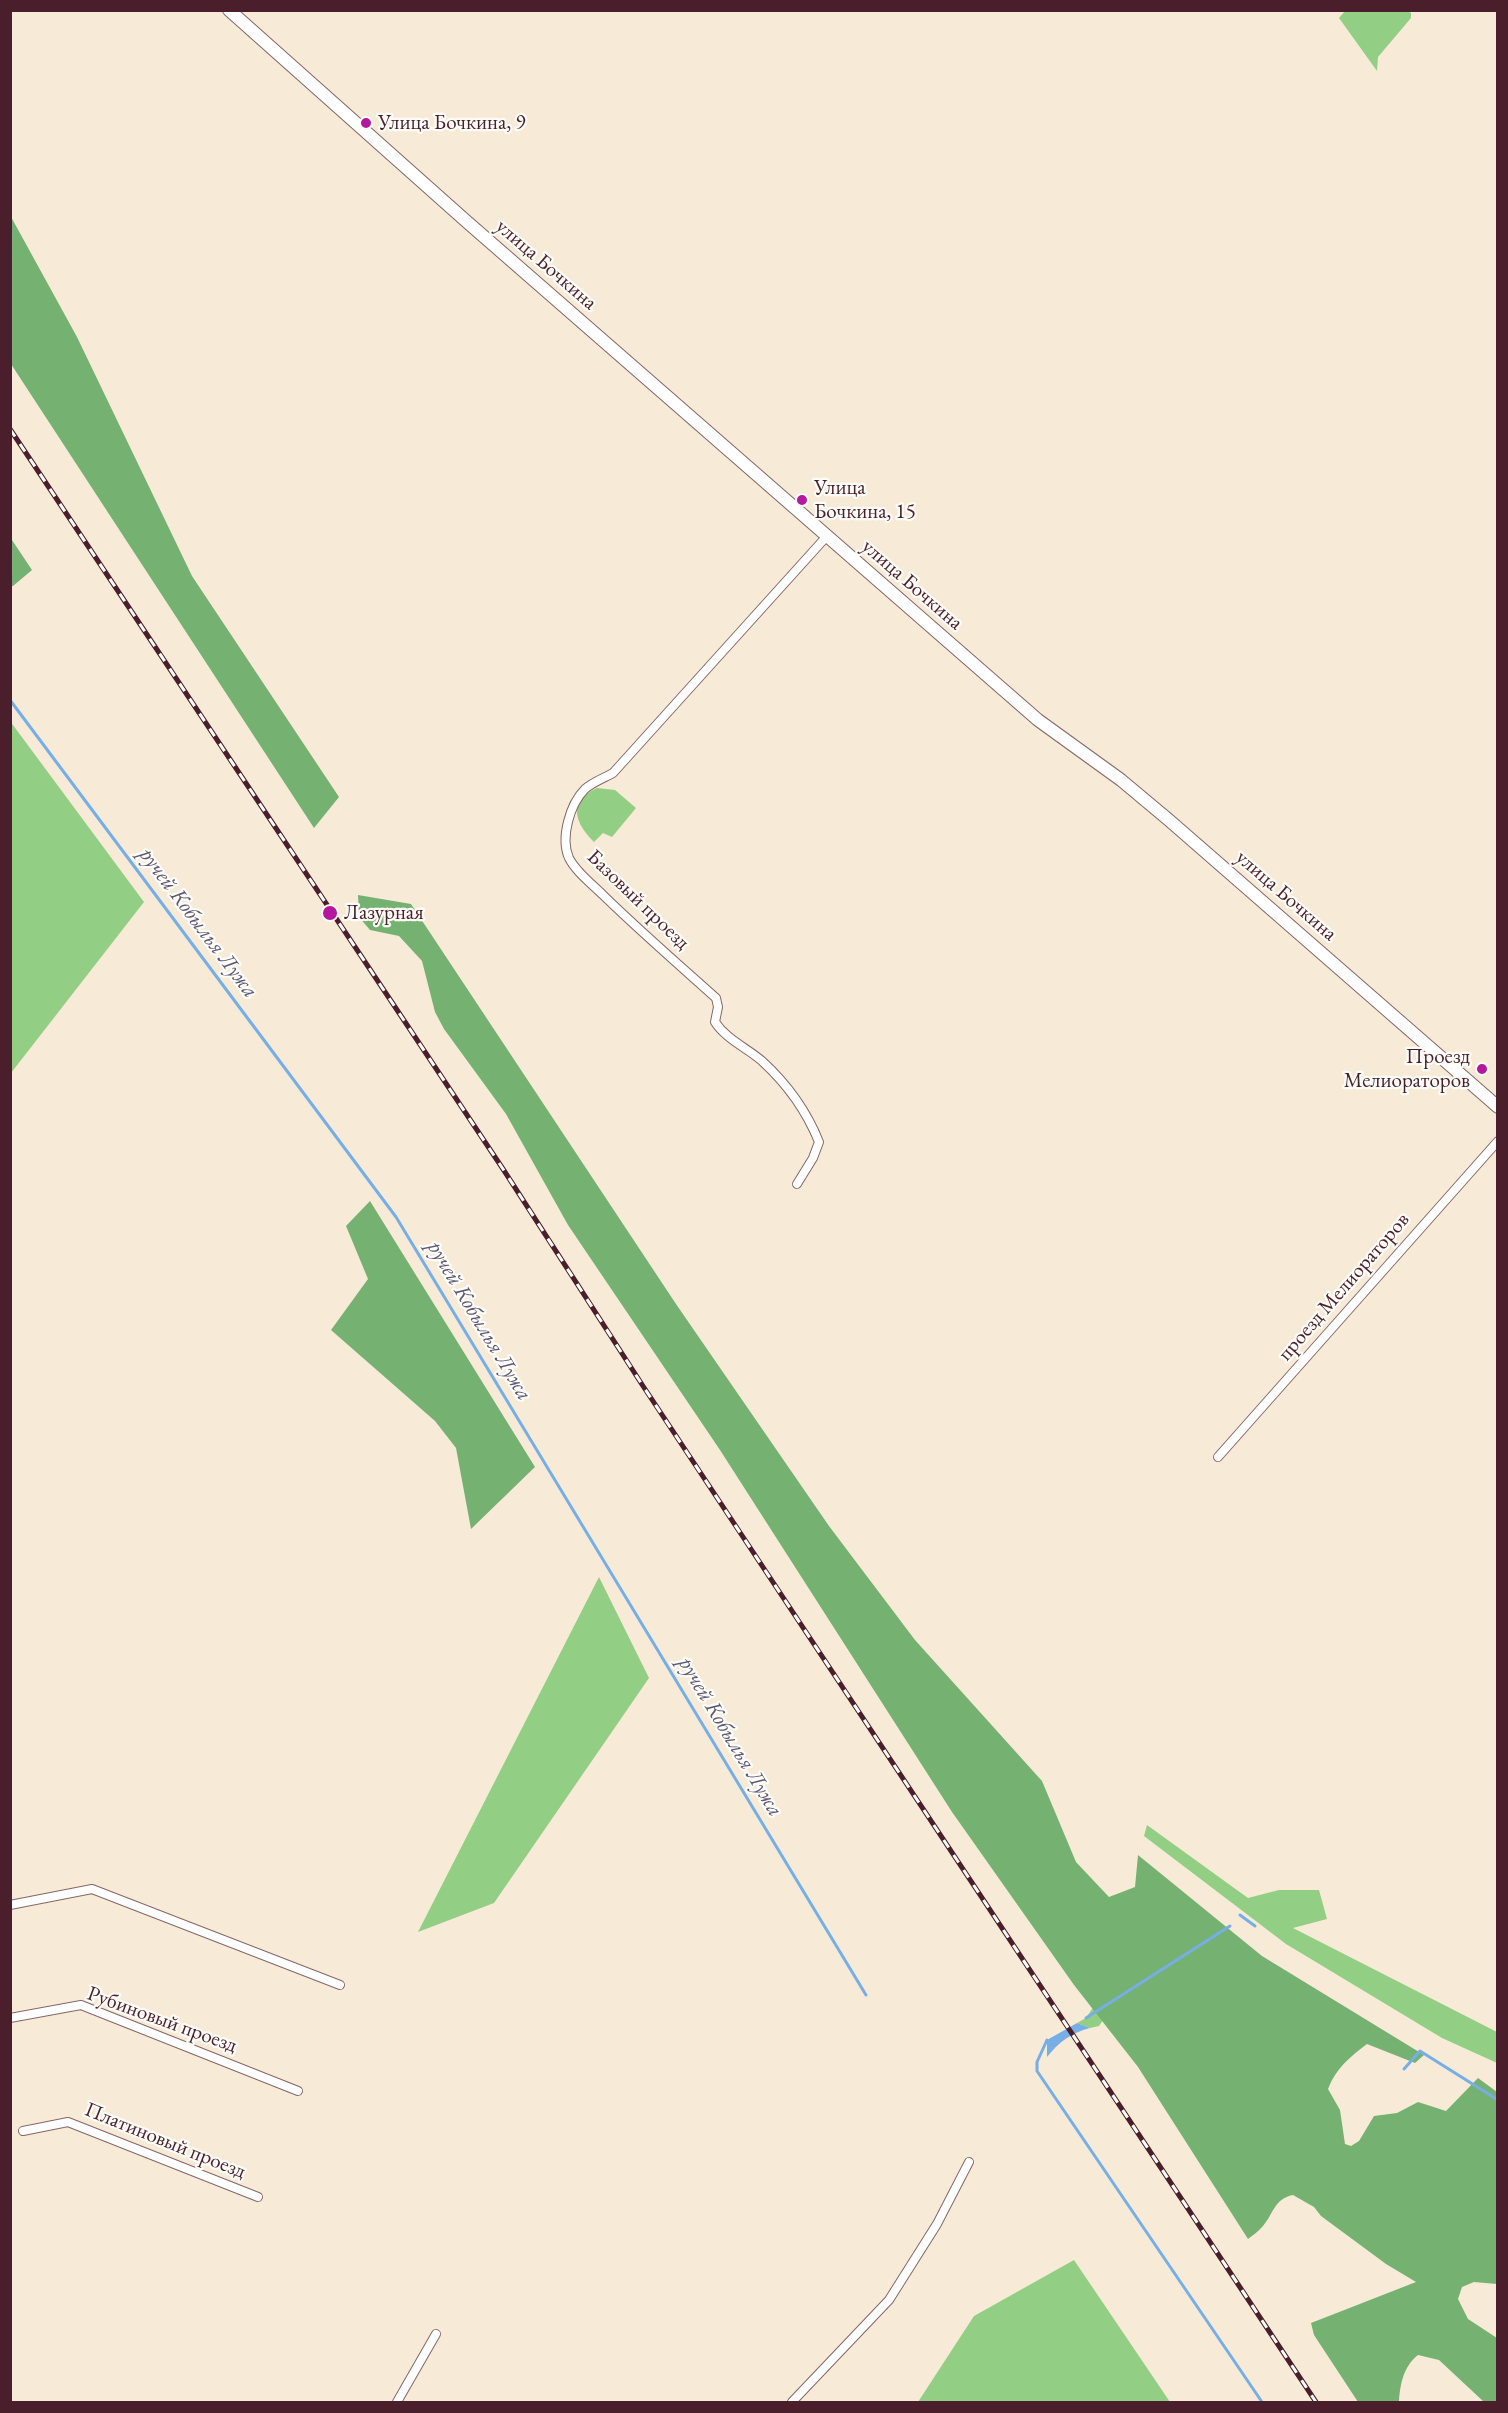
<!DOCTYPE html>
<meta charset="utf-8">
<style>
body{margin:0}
#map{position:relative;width:1508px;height:2413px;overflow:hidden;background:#f7ebd7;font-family:"EB Garamond",serif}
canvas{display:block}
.frame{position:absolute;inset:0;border:12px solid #4a1f2b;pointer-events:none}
</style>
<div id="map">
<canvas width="1508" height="2413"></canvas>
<div class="frame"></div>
</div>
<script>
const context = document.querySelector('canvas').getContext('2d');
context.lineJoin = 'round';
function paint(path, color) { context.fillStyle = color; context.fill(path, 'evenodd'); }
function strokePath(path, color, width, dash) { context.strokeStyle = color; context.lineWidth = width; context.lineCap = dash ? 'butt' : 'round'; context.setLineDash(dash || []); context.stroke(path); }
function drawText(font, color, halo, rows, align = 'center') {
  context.font = font + ' "EB Garamond",serif'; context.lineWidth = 4.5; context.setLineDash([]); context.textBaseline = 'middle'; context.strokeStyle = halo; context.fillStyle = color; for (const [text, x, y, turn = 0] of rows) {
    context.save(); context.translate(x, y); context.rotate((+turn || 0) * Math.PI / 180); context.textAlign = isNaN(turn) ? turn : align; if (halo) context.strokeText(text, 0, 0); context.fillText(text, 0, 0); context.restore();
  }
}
paint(new Path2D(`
 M1408,11L1411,13V18L1378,57L1377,71L1339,18L1345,11Z
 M10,721L144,902L11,1073H10Z
 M597,788L615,790L636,808L612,837L603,833L594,842C575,823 567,802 597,788Z
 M599,1577L649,1678L494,1903L418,1932Z
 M1147,1825L1248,1898L1279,1890H1319L1327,1919L1293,1928L1497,2032V2063L1442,2038L1286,1944L1144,1836Z
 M1096,2003L1108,2013L1099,2026L1090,2028L1077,2023L1086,2018Z
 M1074,2260L1170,2402H918L974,2316Z`), '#92cf84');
paint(new Path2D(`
 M10,215L77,337L192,576L339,797L314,828L11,364Z
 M10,537L32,570L13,586H11Z
 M358,895L411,904L676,1304L829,1526L915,1640L1042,1781L1076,1862L1109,1897L1135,1887L1138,1855L1262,1956L1424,2055L1415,2063L1367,2044C1350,2057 1336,2068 1328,2089L1340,2110L1345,2144L1351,2146L1359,2141L1374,2116L1397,2113L1418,2102L1446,2111L1478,2078L1497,2092V2284L1474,2282L1462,2287L1458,2299L1468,2319L1497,2338V2402H1484L1439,2360L1418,2355C1403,2367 1400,2385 1399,2402H1358L1314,2335L1311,2323L1416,2282L1386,2264L1321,2216L1314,2207L1293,2195C1274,2199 1274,2213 1263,2226C1259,2231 1253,2235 1248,2239L1138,2067L1074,1985L952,1812L720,1450L568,1225L506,1114L444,1029L435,1012L422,961L399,936L370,930L359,917Z
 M370,1201L535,1467L471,1529L456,1448L435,1421L331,1330L368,1279L346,1226Z`), '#75b272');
paint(new Path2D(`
 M1077,2023L1090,2028C1071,2033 1059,2042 1047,2057V2040Z`), '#76aee6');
strokePath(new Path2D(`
 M10,700L396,1217L866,1995
 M1240,1915L1255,1926
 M1086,2018L1230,1926
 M1047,2040L1037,2062V2071L1262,2402
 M1404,2069L1420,2051L1498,2100`), '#76aee6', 3);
const street = new Path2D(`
 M797,1184L813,1158L819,1142C807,1112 786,1083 762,1061C747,1048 726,1039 715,1022L718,1007L716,998C678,964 640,931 603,895C592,884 576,872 569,858C560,838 570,804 585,789C593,782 604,778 613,773L827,536
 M1218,1457L1498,1141
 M10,1905L92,1889L340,1985
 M10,2018L81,2005L298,2091
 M23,2131L68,2122L258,2197
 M397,2402L436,2334
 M792,2402L889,2300L937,2224L969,2162`);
const secondary = new Path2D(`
 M229,10L466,221L1038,720L1121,780L1170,821L1498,1107`);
strokePath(street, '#876667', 10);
strokePath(secondary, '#876667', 14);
strokePath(street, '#fff', 8);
strokePath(secondary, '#fff', 12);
const rail = new Path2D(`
 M10,429L503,1169L643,1386L1316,2402`);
strokePath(rail, '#4a1f2b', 5);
strokePath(rail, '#fdfcf7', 3, [9]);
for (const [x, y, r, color] of [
 [366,123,6,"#b5179e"],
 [802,500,6,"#b5179e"],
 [330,913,8,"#b5179e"],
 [1482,1069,6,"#b5179e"]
]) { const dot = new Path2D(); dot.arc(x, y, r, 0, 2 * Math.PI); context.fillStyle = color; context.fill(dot); strokePath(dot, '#fdfcf7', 2); }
drawText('21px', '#4a1f2b', '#fdfcf7', [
 ["Улица Бочкина, 9",378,123],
 ["Улица",814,488],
 ["Бочкина, 15",814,512],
 ["Лазурная",344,913],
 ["Проезд",1470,1057,"right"],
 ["Мелиораторов",1470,1081,"right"]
], 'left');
drawText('21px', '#4a1f2b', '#fdfcf7', [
 ["улица Бочкина",546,265,41],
 ["улица Бочкина",912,585,41],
 ["улица Бочкина",1286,896,41],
 ["Базовый проезд",638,900,44],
 ["проезд Мелиораторов",1344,1287,-49],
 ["Рубиновый проезд",162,2020,20],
 ["Платиновый проезд",165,2141,22]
]);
drawText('italic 22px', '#5c5876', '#fdfcf7', [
 ["ручей Кобылья Лужа",198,923,53],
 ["ручей Кобылья Лужа",479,1321,59],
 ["ручей Кобылья Лужа",730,1737,59]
]);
</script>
